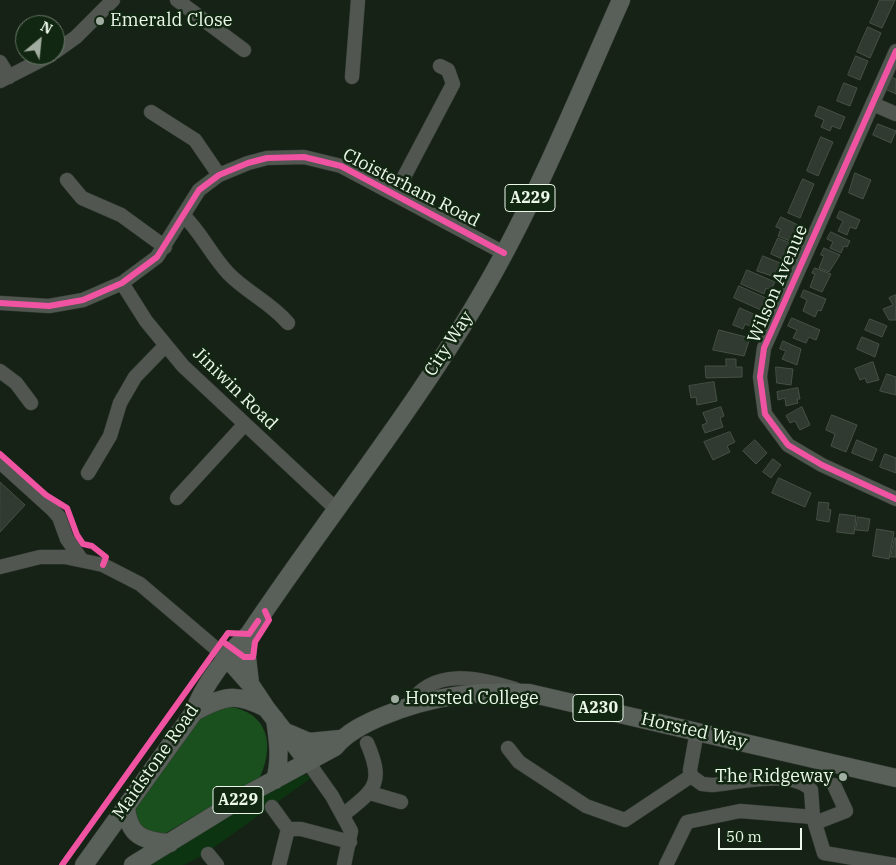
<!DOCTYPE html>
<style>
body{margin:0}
#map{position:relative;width:896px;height:865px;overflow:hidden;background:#172217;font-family:"IBM Plex Serif",serif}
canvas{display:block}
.north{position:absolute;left:15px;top:15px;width:50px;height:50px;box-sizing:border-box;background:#122712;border:1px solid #697b68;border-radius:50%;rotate:28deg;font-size:14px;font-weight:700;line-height:20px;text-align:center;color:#ebf8ea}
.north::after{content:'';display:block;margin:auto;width:18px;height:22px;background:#a1ada0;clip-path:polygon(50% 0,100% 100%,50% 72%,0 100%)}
.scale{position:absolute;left:718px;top:828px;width:84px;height:22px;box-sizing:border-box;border:2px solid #ebf8ea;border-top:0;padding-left:6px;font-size:15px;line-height:18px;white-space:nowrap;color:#ebf8ea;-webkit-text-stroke:4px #122712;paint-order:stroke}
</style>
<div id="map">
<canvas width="896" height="865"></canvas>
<div class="north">N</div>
<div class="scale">50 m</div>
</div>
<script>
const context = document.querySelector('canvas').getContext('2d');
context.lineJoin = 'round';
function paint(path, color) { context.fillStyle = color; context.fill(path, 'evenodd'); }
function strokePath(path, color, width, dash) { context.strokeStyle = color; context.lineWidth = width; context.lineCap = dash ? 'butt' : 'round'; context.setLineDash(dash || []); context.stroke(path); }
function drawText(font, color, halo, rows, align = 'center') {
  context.font = font + ' "IBM Plex Serif",serif'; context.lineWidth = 5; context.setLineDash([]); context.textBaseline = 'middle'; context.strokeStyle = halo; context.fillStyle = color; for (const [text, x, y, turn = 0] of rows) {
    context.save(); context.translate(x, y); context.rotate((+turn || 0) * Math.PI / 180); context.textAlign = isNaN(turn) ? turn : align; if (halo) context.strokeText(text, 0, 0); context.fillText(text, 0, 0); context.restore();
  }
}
paint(new Path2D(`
 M298,775H308L311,778L202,856L183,865H149L256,798Z`), '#0d3410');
paint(new Path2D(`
 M220,706C264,707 277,739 260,777L166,833L157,836L140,829L133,811L203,713Z`), '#1a501e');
const building = new Path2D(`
 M880,0H895L882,28L870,23Z
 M868,27L881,33L870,58L857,52Z
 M856,56L868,61L860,80L848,75Z
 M891,77L896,79V94L885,89Z
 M844,83L857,88L850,106L837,101Z
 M819,106L845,117L840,129L832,126L830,131L821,127L824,120L815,116Z
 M878,124L896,131L891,143L873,135Z
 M821,137L833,142L818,176L807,171Z
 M855,173L871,180L863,199L849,193Z
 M803,179L814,184L800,218L788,213Z
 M840,211L860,220L856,229L850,227L847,235L838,231L843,221L837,218Z
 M781,217L798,225L790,241L778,236L781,229L776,227Z
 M831,232L850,241L847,247L844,246L841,253L830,248L833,242L827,239Z
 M778,238L790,243L782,259L771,254Z
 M824,248L840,255L829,272L819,268L824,256L821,255Z
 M763,256L780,263L776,272L782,275L781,279L757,271Z
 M815,268L831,274L822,292L810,287L815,274L812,273Z
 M747,270L775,282L771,290L766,288L764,294L741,284Z
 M739,286L766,298L761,310L734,298Z
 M804,290L826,299L821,311L818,310L815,317L803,311L807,300L801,297Z
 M896,295V320H889L883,309L893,305L889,298Z
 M740,308L758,316L753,327L745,324L743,329L733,325Z
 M792,318L820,330L816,340L809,337L806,343L793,338L797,330L788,326Z
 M870,319L887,326L882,337L865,330Z
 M719,330L750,338L744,356L713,350Z
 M862,337L879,344L875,357L857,349Z
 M783,341L801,349L797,365L782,359L786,351L780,349Z
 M726,359H736V367H742V377L706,378L705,366H726Z
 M873,362L879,380L867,383L865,378L860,380L855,369Z
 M776,367L793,369L791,385L777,383Z
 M887,374L896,377V395L880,391Z
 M714,382L717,401L697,405L696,397L691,398L689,386Z
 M798,388L800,399H797L798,403L786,406L785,398L778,400L777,392Z
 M721,407L724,416L720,418L723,427L705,433L702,425L707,423L703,413Z
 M802,407L810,425L800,430L795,421L790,423L786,416Z
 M832,415L857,425L846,452L831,446L835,434L826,430Z
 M730,432L735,442L727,446L730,452L713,460L704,442Z
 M755,440L767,453L756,464L743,451Z
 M857,440L877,449L872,461L852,453Z
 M885,454L896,458V473L880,467Z
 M773,459L781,465L771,478L763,472Z
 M779,478L811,493L805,507L772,493Z
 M0,482L25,505L0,532Z
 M819,502L829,503L828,509L831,510L829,522L817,520Z
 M840,514L856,516L854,534L837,532Z
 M858,517L870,519L868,531L856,530Z
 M877,529L894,532L889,559L873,556Z
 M895,538H896V557H891Z`);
paint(building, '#313a31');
strokePath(building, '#465146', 1);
const minor = new Path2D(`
 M177,0L244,50
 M896,51L764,348L760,377L765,414L788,445L822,465L896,499
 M55,52L76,37L113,0
 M0,62L9,77
 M352,77L358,0
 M0,81L51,55
 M873,104L896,114
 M151,112L195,140L219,175
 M67,180L82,198L121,215L165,247
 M395,194L453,84L448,70L440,66
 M183,215C201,232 211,255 228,273C246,292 270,302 288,323
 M122,283L146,321L183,366L336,509
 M0,303L49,306L83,300L122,283L157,257L199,190L219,175L248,163L267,158L304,157L341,166L504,253
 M0,371L16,383L31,403
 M0,462L53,510L59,517L67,539L81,559
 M88,473L110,436L120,403L135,377L165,346
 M177,498L244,425
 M0,567L40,557H65L103,565L140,584L227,658
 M408,706C433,666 477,678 515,689
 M508,748L519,762L586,806L625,820L691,776L690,770L697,731
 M308,762L332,796L351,831L344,865
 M691,776L702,784L712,785C738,783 793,769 811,790L813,817L824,853L894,865
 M370,793L401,802
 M272,807L288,829L279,865
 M343,815C374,790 385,784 367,743
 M815,823L846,811L834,785
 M288,829H301L350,842
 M208,854L217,865
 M666,865L687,822L740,811L813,817`);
const major = new Path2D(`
 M249,634L247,657L250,683
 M227,658L250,684L266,708L308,762
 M194,712C224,696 234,692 266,708
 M288,733L309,742L340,739
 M275,780C281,760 278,739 275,719
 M126,806C128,836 143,841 170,843
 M84,865L194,712C202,687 229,651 249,634C327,517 420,403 489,281C539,193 580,92 621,0
 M133,865L250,793L335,747C347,732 366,723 383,716C434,695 475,691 529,693L896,778`);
strokePath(minor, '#363f35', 15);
strokePath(major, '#363f35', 19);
strokePath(minor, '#515651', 14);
strokePath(major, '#595f59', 18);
strokePath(new Path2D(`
 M896,51L764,348L760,377L765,414L788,445L822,465L896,499
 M0,303L49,306L83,300L122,283L157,257L199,190L219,175L248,163L267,158L304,157L341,166L504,253
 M0,454L46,495L67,508L77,535L83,544L92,546L106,557L103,565
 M222,641L244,657H253L255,642L269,620L265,611
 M62,865L228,633L249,634L258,621`), '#f153a3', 6);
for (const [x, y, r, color] of [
 [100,21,5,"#a1ada0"],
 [395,699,5,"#a1ada0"],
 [843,777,5,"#a1ada0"]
]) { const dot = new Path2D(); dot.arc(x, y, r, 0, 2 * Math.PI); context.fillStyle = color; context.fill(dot); strokePath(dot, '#122712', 2); }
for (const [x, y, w] of [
 [530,198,50],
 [598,708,50],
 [238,800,50]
]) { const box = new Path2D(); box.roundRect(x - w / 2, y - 13.5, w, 27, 4); context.fillStyle = '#122712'; context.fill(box); strokePath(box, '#ebf8ea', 1); }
drawText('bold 16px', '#ebf8ea', null, [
 ["A229",530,198],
 ["A230",598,708],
 ["A229",238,800]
]);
drawText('18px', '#ebf8ea', '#122712', [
 ["Emerald Close",110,21],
 ["Horsted College",405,699],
 ["The Ridgeway",833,777,"right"]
], 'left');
drawText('18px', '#ebf8ea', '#122712', [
 ["Cloisterham Road",411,188,27],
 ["Wilson Avenue",778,284,-67],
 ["City Way",449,344,-57],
 ["Jiniwin Road",235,389,44],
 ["Horsted Way",694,731,13],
 ["Maidstone Road",156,762,-55]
]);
</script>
